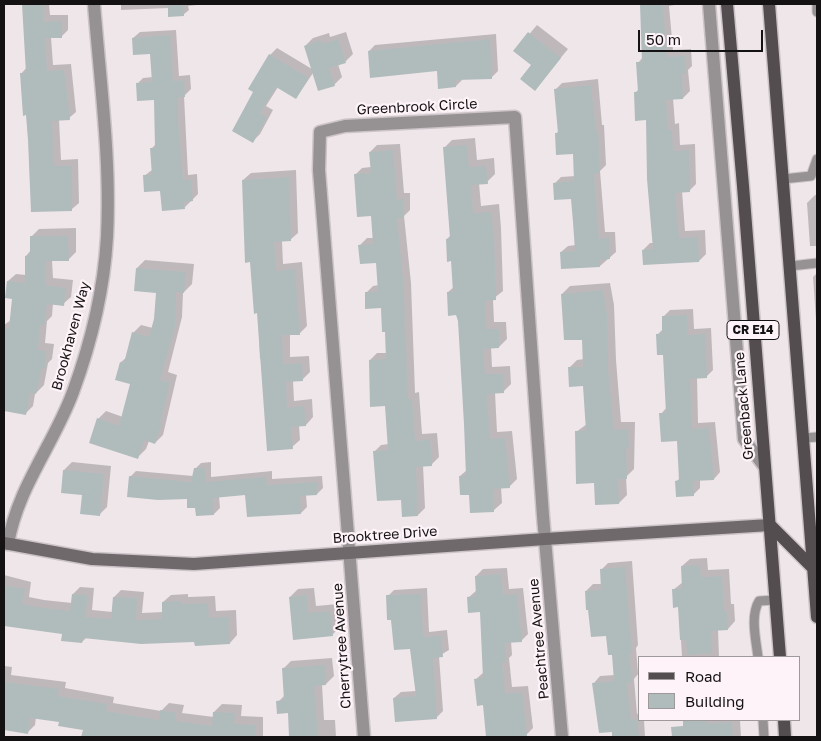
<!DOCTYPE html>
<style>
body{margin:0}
#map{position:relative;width:821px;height:741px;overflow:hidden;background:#efe6ea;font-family:"Golos Text",sans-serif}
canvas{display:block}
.frame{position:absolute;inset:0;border:5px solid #151213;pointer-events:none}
.legend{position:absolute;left:638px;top:656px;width:162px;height:65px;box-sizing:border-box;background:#fdf3f8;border:1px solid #a0999c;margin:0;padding:6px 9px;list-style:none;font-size:15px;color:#151213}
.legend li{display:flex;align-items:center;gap:10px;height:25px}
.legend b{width:25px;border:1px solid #a0999c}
.scale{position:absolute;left:638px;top:30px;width:125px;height:22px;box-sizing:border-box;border:2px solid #151213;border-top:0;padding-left:6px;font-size:15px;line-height:18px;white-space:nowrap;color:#151213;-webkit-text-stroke:4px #fdf3f8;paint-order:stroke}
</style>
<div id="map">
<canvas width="821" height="741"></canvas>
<div class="frame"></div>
<ul class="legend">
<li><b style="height:6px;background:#534d50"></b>Road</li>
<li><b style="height:14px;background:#b0bbbc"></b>Building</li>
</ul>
<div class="scale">50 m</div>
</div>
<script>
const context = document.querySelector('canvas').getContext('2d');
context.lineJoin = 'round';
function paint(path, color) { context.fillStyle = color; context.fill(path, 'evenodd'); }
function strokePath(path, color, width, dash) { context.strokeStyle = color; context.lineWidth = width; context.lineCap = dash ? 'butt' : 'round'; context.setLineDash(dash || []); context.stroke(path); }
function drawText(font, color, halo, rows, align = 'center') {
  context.font = font + ' "Golos Text",sans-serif'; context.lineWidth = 4.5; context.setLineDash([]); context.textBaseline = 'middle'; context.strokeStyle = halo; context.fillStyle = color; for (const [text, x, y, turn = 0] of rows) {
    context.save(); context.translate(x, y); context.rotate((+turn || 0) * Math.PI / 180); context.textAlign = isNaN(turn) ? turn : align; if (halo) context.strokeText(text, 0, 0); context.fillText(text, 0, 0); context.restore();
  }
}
paint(new Path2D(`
 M24,4H49L50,15H68V30L62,36L51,37L53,65L71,64L76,112L69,118L59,119L61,160L78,159L79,203L72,209L30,140L21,74L27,67Z
 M121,4H206L188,6L189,10L183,15L169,8L121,10Z
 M641,4H680L669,6L673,50L691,49L692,66L688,70L690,91L683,98H673L675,124L679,123L680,145L695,144L696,184L689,191H682L685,231L705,230L706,254L699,261L643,250L650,243H654L647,119L635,93L639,89L638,63L643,57Z
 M537,25L568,49L535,89L533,65L515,51Z
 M176,30L179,76L190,75L191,89L184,96L188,175L197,174L198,194L184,208L144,176L152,170L151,149L156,144L155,98L137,84L143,78L153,77L151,53L133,38L140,32Z
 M346,32L353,54L345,62L338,64L342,77L334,85L313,73L296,98L278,87L266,106L273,110L260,134L253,141L255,92L270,55L277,48L312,69L305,46L313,38L329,33L330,37Z
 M496,34L498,71L491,78L463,79L456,86L438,70L369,51L375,45Z
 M598,79L602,125H604L606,165L600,171L605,232H615L616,252L600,266L561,252L568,246L576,245L572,198L554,184L561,177L575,176L574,153L556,134L559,130L556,89L562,83Z
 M475,138L477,160L494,158L495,174L487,182L479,183L481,206L499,204L501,228L503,291L493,299L494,322H506L507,339L499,347H491L492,367L510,366L511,384L503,392H495L497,432L512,431L517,479L509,487H501L502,503L494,510L470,493L460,476L467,470L462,372L458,314L448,292L454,287L452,260L447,239L451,235L444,148L452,140Z
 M400,144L404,193H410V210L404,216L411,283L415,393L419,392L422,434L437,433L439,457L432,464L423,465L425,508L418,515L402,498L374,452L381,445L389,444L386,404L370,360L377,353H387L386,330L382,307L366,293L373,286L379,285L377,261L360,245L367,238H374L373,215L355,175L362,168L371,167L370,152L377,145Z
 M296,170L298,233L290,240L282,241L283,264L302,262L307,326L300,333L290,334V357L309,356L310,372L302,380H293L294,401L312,399L313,417L306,425H299L300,440L292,447L262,359H260L258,312L243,180L251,173Z
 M815,195H817V246H810L807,203Z
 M76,228V252L68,260H52L53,278L73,280L71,297L63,304L53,303L52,316L47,321L45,343L54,344L52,359L48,363L44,385L35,394L33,406L25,414L4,410V325L11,320L14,298L8,281L16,274L26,275V256L31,250V237L39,229Z
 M145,260L194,264L192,284L183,293L182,317L168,372L177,375L163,435L155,443L149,441L146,449L138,457L98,419L106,411L123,417L131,383L121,362L127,357L133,333L141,325L153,328L158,292L137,268Z
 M817,273V320H816L813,277Z
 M610,283L614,305L616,360L621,422H635L634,469L626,477L627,495L619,503L595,482L576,432L587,424L584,385L569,368L577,360L584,359L583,338L562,294L570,286Z
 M693,309L694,329L711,328L713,370L706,377H697L698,423L715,422L720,472L714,479H700V488L693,495L677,481L680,478L678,439L661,414L667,407L664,354L657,335L663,329V317L670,310Z
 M72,462L111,466L107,507L99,515L64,470Z
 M211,462V477L272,471V479L322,476L323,488L317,494L306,495L307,507L301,513L246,494L219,496L220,508L214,514L196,506L188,497L130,477L136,471L193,476L195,469L201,463Z
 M707,558L708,570L729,569L731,604H734L735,621L728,629H718L719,657H682L679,606L673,590L683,582L682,566L690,559Z
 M632,561L638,645L636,648L638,674L634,679L637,714L640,713V720H644L645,737H613V730L594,683L600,676L615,675L613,654L608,634L586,591L593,584H602L601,570L608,563Z
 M507,568L509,589L523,588L528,634L521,641H511L512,655L509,658L512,687L528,686L533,728L526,735L519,737H487L484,704L475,680L484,672L482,610L469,597L477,590L476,576L483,569Z
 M4,575L31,582L29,597L44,600L72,603L73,594L80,587L94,588L92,610L113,612L114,597L121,590L144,592L142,613L163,612V602L171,595L188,594V597L215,596L216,611L236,610L237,635L230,643L87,637L82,642L63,633L4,624Z
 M314,588L316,606L338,604L340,627L332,635L290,597L298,589Z
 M427,588L429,632L447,630L449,650L439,656L443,711L437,717L394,698L401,692L416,691L411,648L392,618L388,596L394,590Z
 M332,658L334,676L326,684H322L324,720H335L336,737H290L289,711L279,701L285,695L283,669L291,661Z
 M4,666L12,667L11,675L66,682L65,688L114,697L113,703L161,711L169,703L184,705L182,713L214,717V712L222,704L242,705L241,716L263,717V737H83L84,729L60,721L36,717L35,725L27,733L4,727Z
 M685,720H740L741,737H686Z`), '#0003');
paint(new Path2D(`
 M22,4H43V22L62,21V38H45L47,71L64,70L70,120L52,121L54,166H72V211L31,212L28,140L26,115L23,116L20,73H26Z
 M168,4H183L184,16L168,17Z
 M640,4H663L667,57L685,56L686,74H682L683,99L666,100L668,130H672L673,151L689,150L690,192L675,193L679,238L698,237L699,262L643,265L642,250L653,249L647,179L646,120L635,121L634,92H638L636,62H642Z
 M528,32L561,58L535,91L520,79L531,65L513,51Z
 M170,35L173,81L184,80L185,97H178V120L183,180H191L193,201L184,202L185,209L162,211L160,191L144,192L143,175H152L150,148H155L154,100L137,101L136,83L152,82L150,54L133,55L132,38Z
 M338,39L346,63L329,68L335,86L318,91L304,46L321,40L322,44Z
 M490,39L492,79L456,80V87L438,89L437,71L370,78L368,51Z
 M269,54L309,78L296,99L276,87L260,113L267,117L253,143L232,131L253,92L248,89Z
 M591,85L596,131H598L600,173L594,174L599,239L609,238L610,259L600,260V267L561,269L560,252L575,251L573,222L571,199L554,200L553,183L574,181L573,154L556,155L555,133H558L554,89Z
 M467,145L469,167L486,166L488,184L471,185L473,213L491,212L494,236L496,300L485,301L486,329H499V348L483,349L485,374H503L504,393L487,394L490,439L505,438L510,488L493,489L494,512L470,513L469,495H460L459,476H466L464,424L458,321L456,315L448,316L447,292H453L451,261L447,262L446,239L450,238L443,147Z
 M393,150L397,200L403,199L404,218H397L404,291L408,399H412L415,441L430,439L432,466L416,467L418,516L402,517L401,500L377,501L373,451L388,450L385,406L370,407L369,360L386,359L385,332H382L381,308L365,309V292H378L376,263L360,264L358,245L373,244L371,216L357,217L354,174L371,173L369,152Z
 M289,177L291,241L274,242L276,271L295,269L300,335H282L283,364L302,363L303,381L286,382L287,408L304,406L306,426L291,427L293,449L267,451L257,313L254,314L250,262L245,263L242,180Z
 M30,236H68L69,261H45V285L66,288L64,306L47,304L44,326L40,325L38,350L46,351L45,368H42L36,394L30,393L26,415L4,411V328H9L12,299L5,298L7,281L25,283V256L30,255Z
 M136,268L186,272L184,293L176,292L175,326L160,380L170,382L160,423H162L155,444L144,440L138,459L89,443L97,418L119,426L130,384L115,380L120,362L124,363L132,332L149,337L154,319L156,293L134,291Z
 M603,290L607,314L608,369L614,430L628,429L629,448L626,449L627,479H618L619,504L595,505L594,483L576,484L575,431H586L583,386L569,387L568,367H583L582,340H564L561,294Z
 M687,315L688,335L705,334L707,378L690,379L692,429L709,428L714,480L693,481L694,496L676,497L675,481L679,480L677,441L661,442L659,413H666L663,355H657L656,334H662V316Z
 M194,468H205L206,482L266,477L267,485L317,482V495L300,496L301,514L247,517L245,495L213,498L214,515L196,516L195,508H187V499L158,500L127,497L129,476L191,482Z
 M63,470L104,474L100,516L80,514L82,495L61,493Z
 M700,565L701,577L722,576L724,611H727L728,630L711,631L712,653L687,655L686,640H680L678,607L673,608L672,589H682L681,566Z
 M625,567L632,653H629L632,682L627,683L631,720L637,719L639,737H612V732L599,733L592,683L614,681L612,655H608L606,636L591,637L588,610H586L585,591L601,590L600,569Z
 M501,574L503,595L517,594L522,642L505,643L506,663H502L505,694L522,692L527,736L486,737L483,705L477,706L474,679L483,678L480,612L468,613L467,597L476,596L475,576Z
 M6,586L25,589L22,604L36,607L70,611L72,594L88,595L85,617L111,619L113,597L137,598L136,620L162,619V602L181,601V604L208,603L209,618L229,617L230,644L195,646L194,642L141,644L83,638L82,643L61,641L62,634L4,626Z
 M421,594L423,637L441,636L443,657L433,658L437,719L395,722L393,698L416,696L410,649L394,650L391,620H387L386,595Z
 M307,595L308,613L330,611L333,636L293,640L289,597Z
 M325,665L326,685L314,686L318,737H289L288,713L277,714L276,701L284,700L282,668Z
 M4,682L59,689L58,696L107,704L106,711L159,720L160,710L176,713L175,721L212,726L213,712L235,713L234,724L256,725L255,737H81L83,730L58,726L59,722L30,718L28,734L4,730Z
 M683,720H707L708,724L732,722L733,737H672L671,727L683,726Z`), '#b0bbbc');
const lane = new Path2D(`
 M817,4V12
 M783,179L811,176L817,159
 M791,266L817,263
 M804,438L817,437
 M758,657C756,640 750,616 759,601L775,600
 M763,720L764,737`);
const street = new Path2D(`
 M709,4L744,439L764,466
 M8,544C17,488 54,444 73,392C91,343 104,289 107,237C111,160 100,81 94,4
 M364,737L319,170L320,132L345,126L515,117L543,516L562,737`);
const secondary = new Path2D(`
 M4,543L92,559L194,564L545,539L770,525`);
const primary = new Path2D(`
 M727,4L743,186L780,657
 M769,4L817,617
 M770,525L813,568
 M784,720L785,737`);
strokePath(lane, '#ccc4c8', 11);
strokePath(street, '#ccc4c8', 15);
strokePath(secondary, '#ccc4c8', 15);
strokePath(primary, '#ccc4c8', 15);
strokePath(lane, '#969294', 9);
strokePath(street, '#969294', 12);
strokePath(secondary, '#6f696c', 12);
strokePath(primary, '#534d50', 12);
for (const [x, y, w] of [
 [753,330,52]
]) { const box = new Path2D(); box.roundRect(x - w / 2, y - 9.5, w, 19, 4); context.fillStyle = '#fdf3f8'; context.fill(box); strokePath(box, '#151213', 1); }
drawText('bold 12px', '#151213', null, [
 ["CR E14",753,330]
]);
drawText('14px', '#151213', '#fdf3f8', [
 ["Greenbrook Circle",417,107,-3],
 ["Brookhaven Way",71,336,-75],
 ["Greenback Lane",744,406,-95],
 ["Brooktree Drive",385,535,-4],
 ["Peachtree Avenue",539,639,-95],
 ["Cherrytree Avenue",342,646,-94]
]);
</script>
